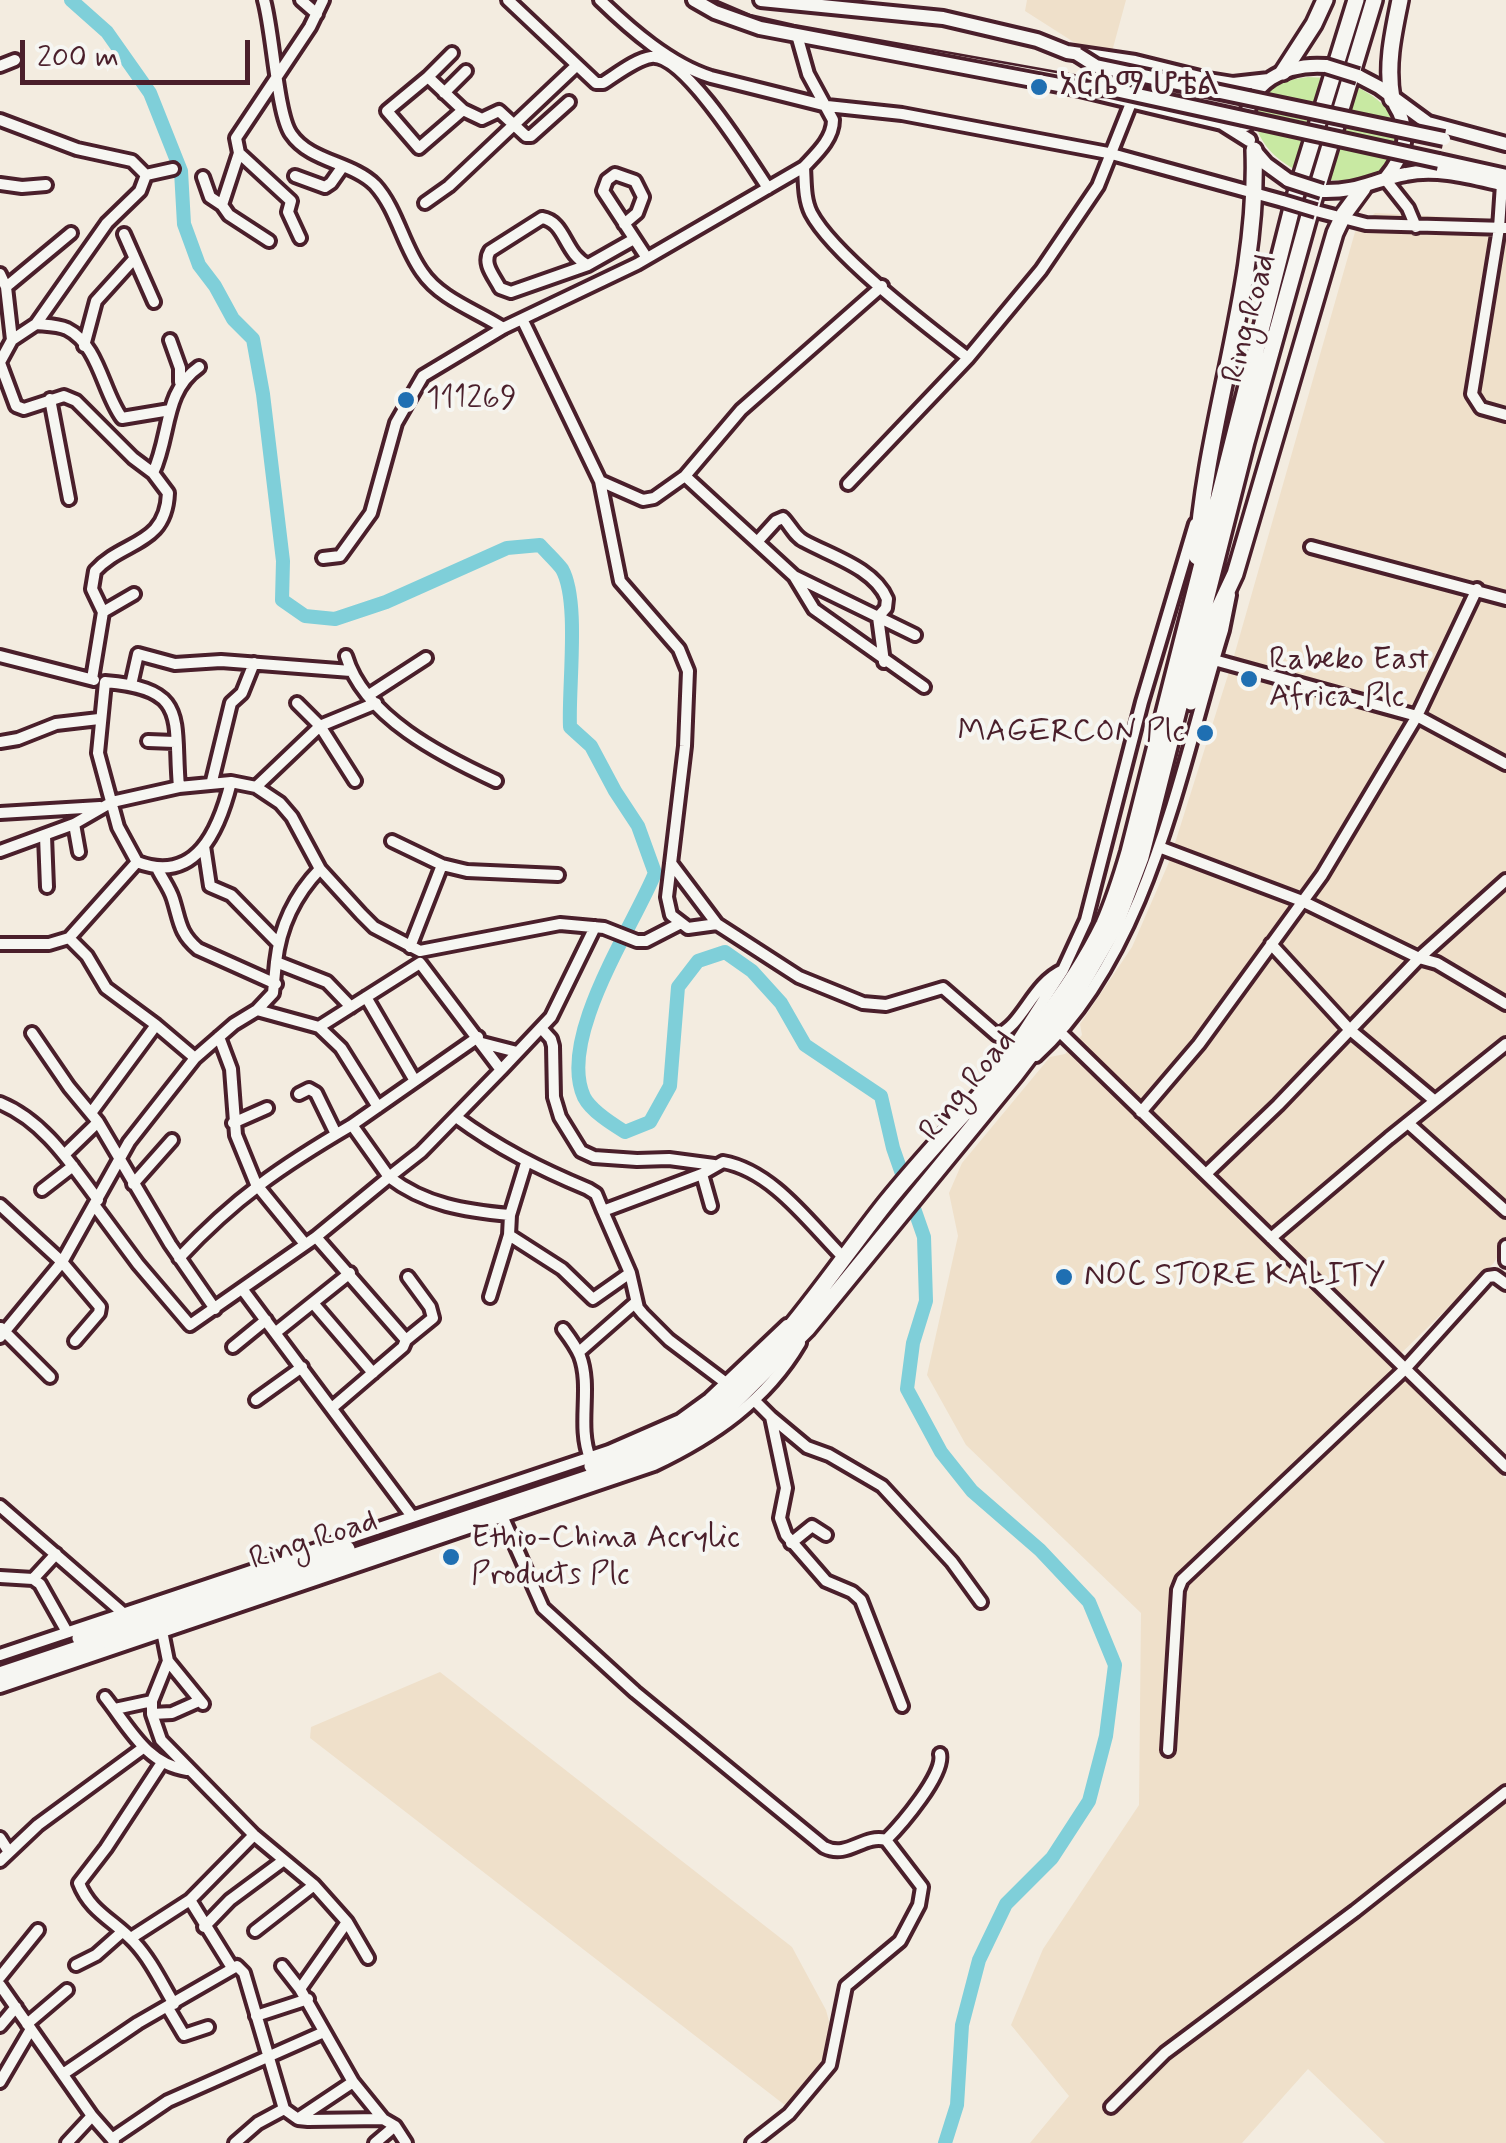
<!DOCTYPE html>
<meta charset="utf-8">
<style>
body{margin:0}
#map{position:relative;width:1506px;height:2143px;overflow:hidden;background:#f3ece0;font-family:Mynerve,sans-serif}
canvas{display:block}
.scale{position:absolute;left:20px;top:40px;width:230px;height:45px;box-sizing:border-box;border:5px solid #4a1f2b;border-top:0;padding-left:12px;font-size:30px;line-height:35px;white-space:nowrap;color:#4a1f2b;-webkit-text-stroke:8px #f6f6f2;paint-order:stroke}
</style>
<div id="map">
<canvas width="1506" height="2143"></canvas>
<div class="scale">200 m</div>
</div>
<script>
const context = document.querySelector('canvas').getContext('2d');
context.lineJoin = 'round';
function paint(path, color) { context.fillStyle = color; context.fill(path, 'evenodd'); }
function strokePath(path, color, width, dash) { context.strokeStyle = color; context.lineWidth = width; context.lineCap = dash ? 'butt' : 'round'; context.setLineDash(dash || []); context.stroke(path); }
function drawText(font, color, halo, rows, align = 'center') {
  context.font = font + ' Mynerve,"Noto Sans Ethiopic",sans-serif'; context.lineWidth = 8; context.setLineDash([]); context.textBaseline = 'middle'; context.strokeStyle = halo; context.fillStyle = color; for (const [text, x, y, turn = 0] of rows) {
    context.save(); context.translate(x, y); context.rotate((+turn || 0) * Math.PI / 180); context.textAlign = isNaN(turn) ? turn : align; if (halo) context.strokeText(text, 0, 0); context.fillText(text, 0, 0); context.restore();
  }
}
paint(new Path2D(`
 M1027,0H1126L1110,59L1083,48L1025,11Z
 M1375,213L1506,220V1243L1493,1264L1389,1365L1506,1479V2143H1385L1308,2069L1242,2143H1030L1069,2096L1011,2025L1043,1949L1139,1805L1141,1613L966,1445L927,1375L958,1236L949,1193L962,1163L1050,1057L1065,1054L1082,1035L1080,1024L1132,947L1169,862L1234,656L1355,232Z
 M440,1672L792,1947L826,2010L836,2047L786,2106L310,1738L311,1727Z`), '#efe0ca');
paint(new Path2D(`
 M1308,77L1326,78L1300,172C1243,145 1236,85 1308,77Z
 M1355,86C1427,120 1407,187 1329,180Z`), '#c8e9a2');
strokePath(new Path2D(`
 M71,0L107,32L150,93L181,171L184,224L199,265L215,286L233,319L253,339L263,394L283,561L282,600L305,616L335,619L386,602L507,548L540,545C547,553 556,561 562,569C580,601 568,687 570,727L591,746L615,791L638,826L655,873C633,927 557,1038 584,1097C591,1111 612,1124 625,1132L650,1122L670,1086L678,987L698,961L725,952L752,971L781,1003L805,1045L881,1096L893,1148L924,1237L926,1301L913,1343L907,1389L941,1452L972,1491L1040,1550L1089,1602L1115,1665L1106,1736L1089,1801L1052,1858L1006,1904L979,1960L962,2025L957,2105L945,2143`), '#7fcfd9', 14);
const minor = new Path2D(`
 M264,0C273,31 277,115 291,134C310,162 352,162 375,185C397,209 403,246 422,272C440,299 477,311 503,328
 M301,0L317,14
 M508,0L596,83H603C616,75 636,59 651,57C684,53 750,161 768,188
 M600,0C631,30 670,64 711,77L827,106L902,114L1108,153L1283,201
 M452,53L428,77L387,111L419,148L463,110L482,119L499,111L526,136H531L569,102
 M0,66L15,60
 M428,77L463,110
 M444,93L466,71
 M0,120L77,149L132,161L146,175L140,191L107,223L36,324L12,340L0,362
 M239,153L291,201L288,212L300,238
 M804,167C805,182 804,199 811,213C833,255 928,327 968,358
 M146,175L173,169
 M295,176L325,187L331,183L343,166
 M203,177L210,197L222,205
 M1385,179L1408,208L1416,227
 M0,184L22,187L46,185
 M1502,184L1499,228L1472,394L1481,408L1506,415
 M425,203L449,186L576,66
 M1316,211L1366,224L1506,228
 M624,224L637,213L643,197L635,181L615,174L607,180L603,191L647,258
 M124,234L154,302
 M269,241L229,215L222,205L239,153L236,138L310,27L323,0
 M588,265C564,254 566,222 542,218L490,251C482,264 494,276 500,288L511,292L588,265L634,239
 M0,274L6,287L12,340
 M6,287L71,233
 M523,321L600,481L620,581L679,649L688,671L685,746L667,897L671,915L688,928L717,924L799,977L863,1003L886,1005L943,988L997,1035C1023,1025 1032,984 1063,970
 M36,324C46,325 58,325 67,329C99,345 103,393 122,418L170,410
 M170,340L180,368V382
 M84,346L96,301L134,259
 M0,363L16,406L24,409L64,396L76,401L133,458L153,473L168,493C166,546 123,540 95,571L92,589L103,612L92,679
 M50,399L69,499
 M153,473C171,434 163,392 199,367
 M685,476L794,576L915,635
 M600,481L643,500L654,498L685,476L741,410L882,286
 M848,484L968,358L1041,270L1098,186L1131,103
 M757,542L776,521L783,518C790,525 795,537 804,541C831,556 874,568 887,599L886,608L878,617L884,662
 M1311,547L1506,599
 M323,558L340,556L371,513L396,423L423,376L503,328L637,264L804,167C816,154 833,139 833,120L808,74L797,35
 M794,576L814,609L924,687
 M103,612L134,594
 M0,656L94,680
 M346,656C364,717 442,756 496,781
 M1214,660L1417,716L1506,764
 M131,685L138,654L175,664L221,661L351,671
 M369,695L426,658
 M297,703L320,726L355,781
 M148,741L175,742
 M0,742L18,739L56,724L99,719
 M212,781L231,703L242,693L254,663
 M256,787L320,726L376,703
 M0,813L100,807
 M74,824L79,852
 M45,836L47,887
 M392,841L442,865L467,871L558,875
 M204,846L210,886L231,895L278,943
 M1159,847L1302,901L1419,958L1437,963L1506,1004
 M0,851L74,824L112,802L179,787L231,782L256,787L280,803L292,817L320,869L361,914L374,927L420,951L560,924L604,928L637,941H646L679,924
 M137,862C196,885 219,830 231,782
 M671,863L717,924
 M320,869C294,896 280,926 276,962L327,982L351,1007
 M158,870C163,880 170,889 173,899C180,921 179,933 198,949L276,984
 M0,944H49L69,938
 M1271,944L1349,1029L1435,1101
 M410,947L442,865
 M366,997L415,1081
 M257,1010L273,993L276,962
 M156,1025L106,988L87,956L69,938L137,862L118,827L98,753L105,682C190,689 173,719 179,787
 M319,1027L341,1048L378,1107
 M541,1028L551,1039L553,1046L554,1097L560,1117L581,1151L594,1157L637,1160L669,1159L714,1165
 M32,1033L69,1087L98,1122L170,1244L215,1309
 M1062,1034L1506,1467
 M219,1037L231,1069L236,1135L256,1184L305,1244
 M482,1043L517,1052
 M1010,1052L1063,970L1086,920L1142,702L1195,524
 M1036,1056C1148,955 1180,769 1223,630L1230,595
 M501,1070L551,1017L595,927
 M299,1094L309,1089L316,1093L336,1134
 M0,1103C44,1121 71,1164 98,1200
 M1141,1112L1199,1044L1322,875L1417,716L1477,589
 M91,1113L156,1025L195,1058
 M456,1117C498,1148 540,1169 588,1189L596,1194L603,1211L702,1174L723,1162C773,1171 810,1224 844,1258
 M233,1123L267,1108
 M1408,1123L1506,1211
 M352,1125L478,1037
 M64,1155L98,1122
 M702,1174L711,1206
 M1206,1174L1278,1105L1419,958L1506,880
 M133,1184L172,1140
 M42,1190L73,1166
 M0,1205L62,1262L100,1307L99,1313L75,1341
 M95,1206L138,1264L190,1325L316,1237L389,1177C425,1205 466,1211 510,1215L509,1235L490,1297
 M603,1211L630,1273L638,1308L643,1314L669,1340L726,1383
 M510,1215L526,1163
 M509,1235L562,1269L593,1299L630,1273
 M316,1237L406,1340L403,1347L333,1407
 M1271,1238L1389,1138L1506,1044
 M1506,1246V1261
 M243,1290L411,1515
 M313,1303L373,1373
 M1,1328L50,1377
 M563,1329C569,1337 576,1346 580,1356C592,1388 577,1425 590,1458
 M275,1333L350,1273
 M0,1337L62,1262L129,1142L195,1058L234,1024L257,1010L319,1027L420,963L501,1070L421,1152L389,1177L352,1125C282,1166 235,1198 179,1258
 M406,1340L433,1318L430,1307L408,1277
 M233,1347L266,1320
 M579,1352L636,1302
 M256,1400L302,1367
 M754,1400L771,1417L786,1488L780,1518L786,1535L826,1581L852,1592L861,1600L902,1706
 M771,1417L807,1447L829,1455L882,1486L952,1562L981,1602
 M0,1506L123,1613
 M503,1518L543,1608L635,1692L824,1847C848,1859 863,1834 886,1840L922,1887L919,1905L900,1941L846,1986L830,2065L789,2114L752,2143
 M791,1543L812,1526L826,1535
 M0,1577L33,1579L40,1584L67,1632
 M33,1579L56,1554
 M162,1631L168,1661L152,1701V1714L161,1740L254,1835L314,1885L347,1922L368,1958
 M0,1655L609,1451L680,1420L709,1399L787,1325
 M168,1661L203,1704
 M0,1687L654,1465C713,1437 766,1401 800,1343
 M105,1697C129,1727 146,1764 187,1770
 M115,1709L152,1701
 M152,1714L172,1713L199,1701
 M1168,1750L1178,1590L1182,1580L1405,1369L1488,1277L1495,1276L1506,1284
 M161,1764L106,1848L79,1883C90,1912 115,1921 134,1942C151,1960 162,1984 174,2004
 M0,1838L9,1852
 M886,1840C901,1825 945,1774 940,1754
 M0,1861L38,1825L143,1748
 M190,1900L231,1966
 M347,1922L300,1989L353,2082L383,2119
 M204,1927L230,1900L284,1860
 M255,1931L314,1885
 M131,1938L190,1900L254,1835
 M76,1965L96,1955L122,1932
 M282,1966L300,1989
 M0,1977L38,1930
 M0,1985L92,2116L114,2141
 M168,2008L184,2035L208,2027
 M256,2016L308,1999
 M27,2024L67,1990
 M0,2026L16,2007
 M63,2074L138,2023L237,1966L244,1973L284,2109L298,2119L308,2120L383,2119L395,2126L406,2143
 M0,2082L31,2029
 M1111,2107L1165,2053L1355,1911L1506,1792
 M299,2118L353,2082
 M112,2139L168,2101L324,2032
 M67,2143L92,2116
 M235,2143L258,2123L284,2109
 M375,2143L395,2126`);
const major = new Path2D(`
 M694,0L715,12L760,28L1080,89L1222,123L1249,140
 M761,0L943,18L1037,40L1067,52L1135,62L1208,80L1233,84L1269,80
 M1358,76L1379,87L1428,123L1506,144
 M1246,125C1247,82 1286,63 1326,66
 M1253,149L1266,164L1288,180
 M1439,161L1506,176
 M1385,179C1405,155 1412,132 1395,105
 M1322,191C1360,192 1372,180 1406,174C1438,167 1474,178 1506,185`);
const highway = new Path2D(`
 M1283,72L1314,24L1325,0
 M1392,99C1386,65 1393,34 1400,0
 M1197,557C1205,420 1259,288 1254,150
 M1191,702L1220,606L1235,574L1335,233L1344,214L1363,188
 M592,1466C631,1453 675,1438 708,1411C779,1355 829,1275 885,1204C959,1112 1052,1031 1104,924C1114,901 1122,876 1129,852L1294,200L1356,0
 M80,1638L347,1549
 M0,1675L633,1463L681,1441L721,1415L807,1329L1015,1075L1073,999L1115,926L1141,857L1246,442L1312,205L1374,0`);
strokePath(minor, '#4a1f2b', 18);
strokePath(major, '#4a1f2b', 20);
strokePath(highway, '#4a1f2b', 22);
strokePath(minor, '#f6f6f2', 10);
strokePath(major, '#f6f6f2', 12);
strokePath(highway, '#f6f6f2', 15);
strokePath(new Path2D(`
 M715,0L750,15L794,25L1096,79`), '#4a1f2b', 2.5);
const minorBridge = new Path2D(`
 M1283,201L1316,211`);
const majorBridge = new Path2D(`
 M1077,54L1096,66L1444,139
 M1326,66L1358,76
 M1080,89L1106,88L1439,161
 M1288,180L1322,191`);
strokePath(minorBridge, '#4a1f2b', 18, []);
strokePath(majorBridge, '#4a1f2b', 20, []);
strokePath(minorBridge, '#f6f6f2', 10);
strokePath(majorBridge, '#f6f6f2', 12);
for (const [x, y, r, color] of [
 [1039,87,10,"#1f6fb2"],
 [406,400,10,"#1f6fb2"],
 [1249,679,10,"#1f6fb2"],
 [1205,733,10,"#1f6fb2"],
 [1064,1277,10,"#1f6fb2"],
 [451,1557,10,"#1f6fb2"]
]) { const dot = new Path2D(); dot.arc(x, y, r, 0, 2 * Math.PI); context.fillStyle = color; context.fill(dot); strokePath(dot, '#f6f6f2', 4); }
drawText('32px', '#4a1f2b', '#f6f6f2', [
 ["አርሴማ ሆቴል",1059,87],
 ["111269",426,400],
 ["Rabeko East",1269,661],
 ["Africa Plc",1269,698],
 ["MAGERCON Plc",1185,733,"right"],
 ["NOC STORE KALITY",1084,1277],
 ["Ethio-China Acrylic",471,1539],
 ["Products Plc",471,1576]
], 'left');
drawText('32px', '#4a1f2b', '#f6f6f2', [
 ["Ring Road",1251,319,-75],
 ["Ring Road",969,1087,-51],
 ["Ring Road",314,1542,-18]
]);
</script>
